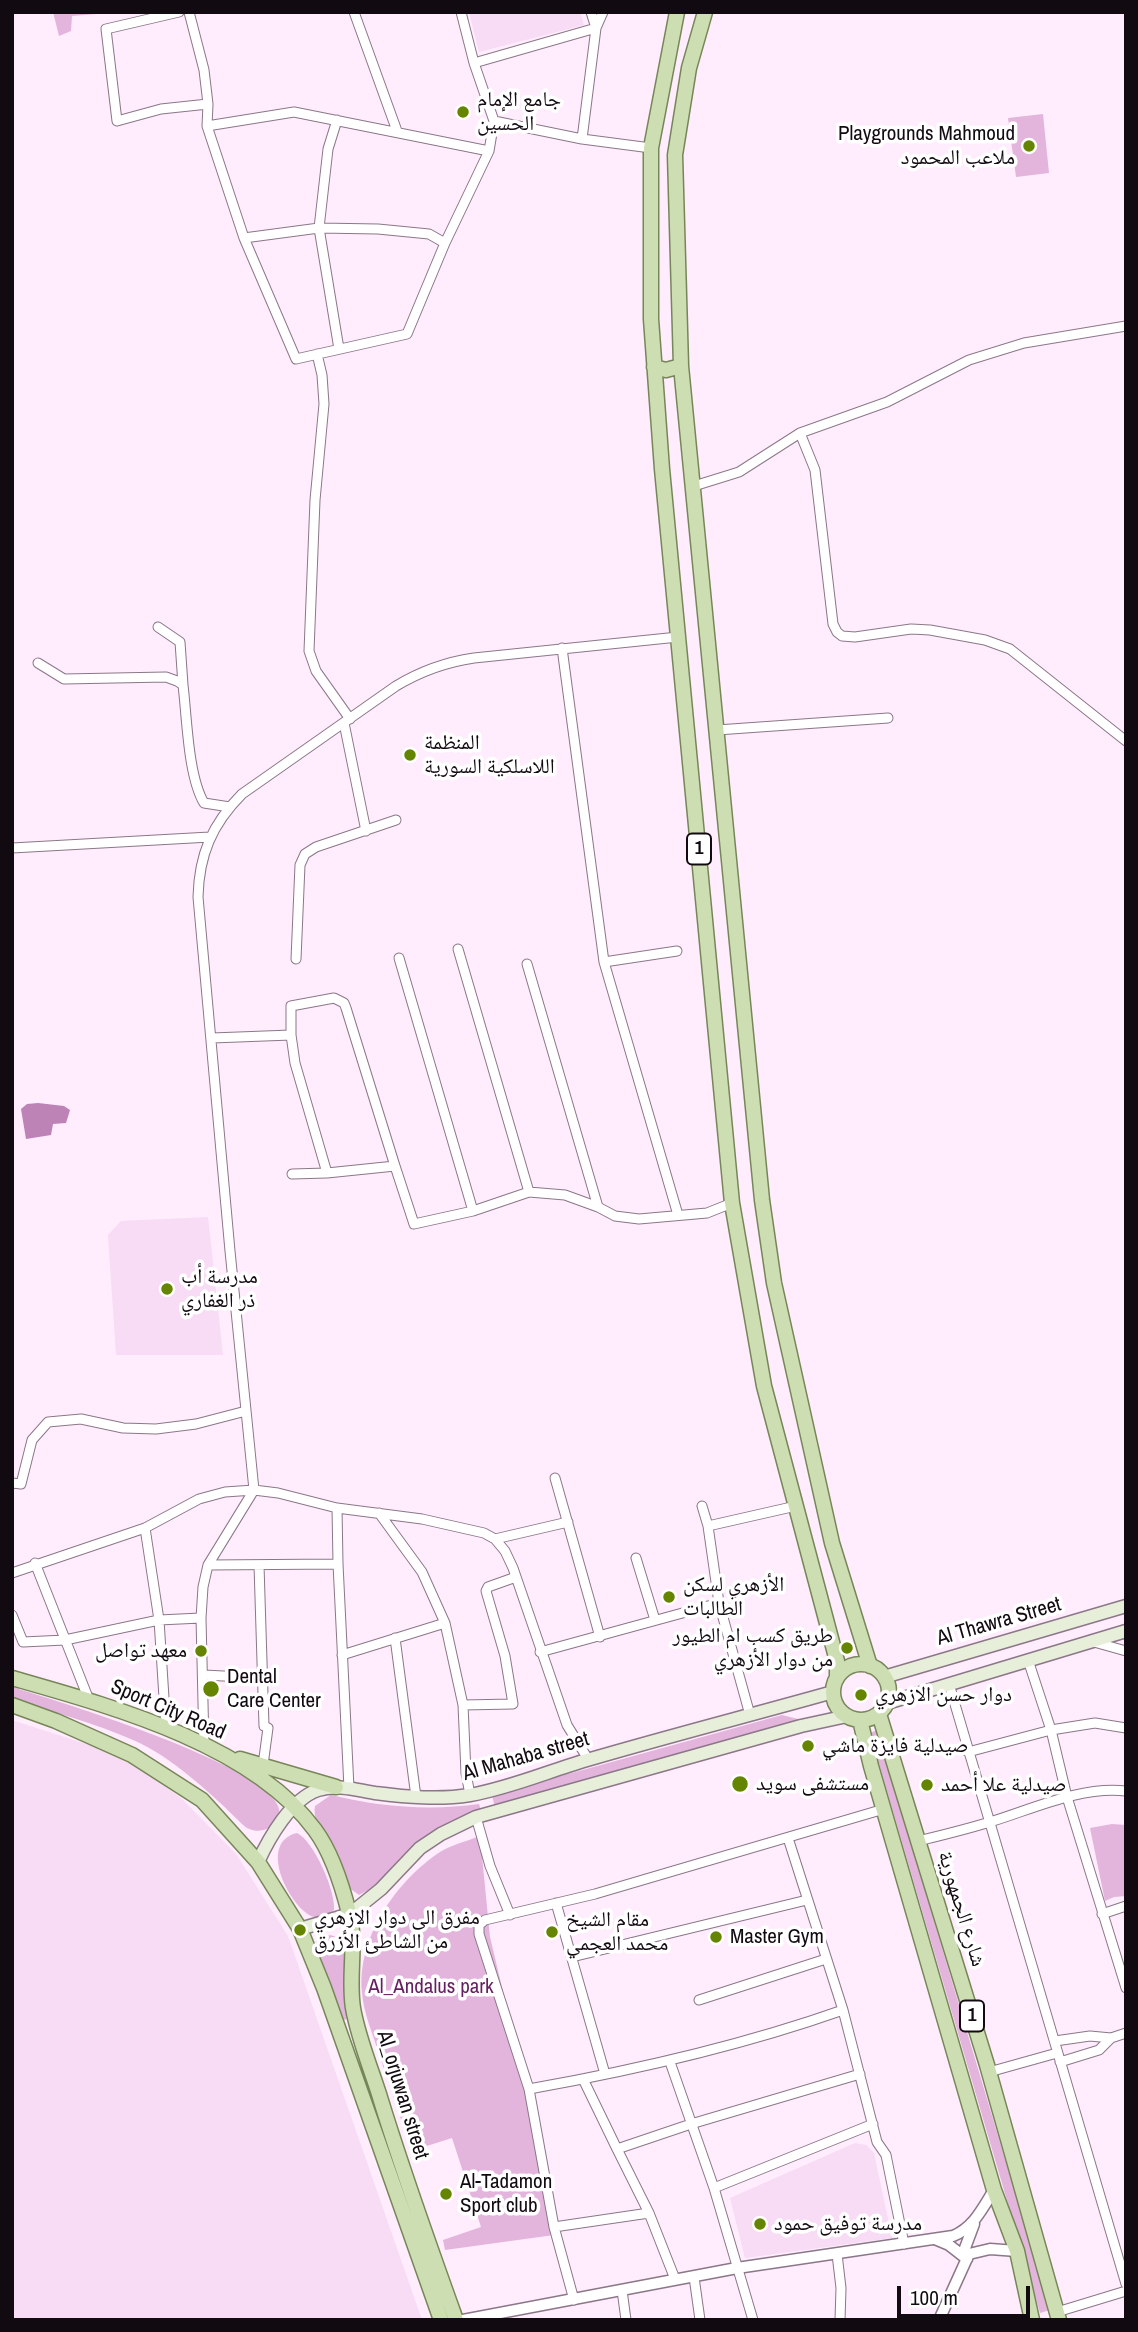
<!DOCTYPE html>
<meta charset="utf-8">
<style>
body{margin:0}
#map{position:relative;width:1138px;height:2332px;overflow:hidden;background:#ffecfc;font-family:"Archivo Narrow",sans-serif}
canvas{display:block}
.frame{position:absolute;inset:0;border:14px solid #120a11;pointer-events:none}
.scale{position:absolute;left:897px;top:2286px;width:133px;height:32px;box-sizing:border-box;border:4px solid #120a11;border-top:0;padding-left:9px;font-size:21px;line-height:24px;white-space:nowrap;color:#120a11;-webkit-text-stroke:5px #fff;paint-order:stroke}
</style>
<div id="map">
<canvas width="1138" height="2332"></canvas>
<div class="frame"></div>
<div class="scale">100 m</div>
</div>
<script>
const context = document.querySelector('canvas').getContext('2d');
context.lineJoin = 'round';
function paint(path, color) { context.fillStyle = color; context.fill(path, 'evenodd'); }
function strokePath(path, color, width, dash) { context.strokeStyle = color; context.lineWidth = width; context.lineCap = dash ? 'butt' : 'round'; context.setLineDash(dash || []); context.stroke(path); }
function drawText(font, color, halo, rows, align = 'center') {
  context.font = font + ' "Archivo Narrow","Noto Naskh Arabic",sans-serif'; context.lineWidth = 7; context.setLineDash([]); context.textBaseline = 'middle'; context.strokeStyle = halo; context.fillStyle = color; for (const [text, x, y, turn = 0] of rows) {
    context.save(); context.translate(x, y); context.rotate((+turn || 0) * Math.PI / 180); context.textAlign = isNaN(turn) ? turn : align; if (halo) context.strokeText(text, 0, 0); context.fillText(text, 0, 0); context.restore();
  }
}
paint(new Path2D(`
 M469,12H580L584,25L479,52Z
 M208,1217L223,1355H116L108,1235L121,1221Z
 M12,1720L126,1757L182,1799L236,1854L288,1936L422,2320H12Z
 M855,2143L866,2145L874,2153L892,2238L745,2258L730,2198Z`), '#f8dbf4');
paint(new Path2D(`
 M53,12H108V13L72,16L71,31L59,36Z
 M1043,114L1049,173L1016,177L1008,118Z
 M12,1687C44,1697 304,1774 278,1819C270,1832 253,1835 242,1824C213,1795 171,1756 133,1740C95,1723 52,1712 12,1699Z
 M782,1715L798,1719V1721L495,1808L492,1795Z
 M877,1730L1050,2310L1040,2313L870,1733Z
 M331,1795C380,1807 429,1811 479,1804L482,1814C462,1823 440,1831 422,1842C398,1856 384,1884 359,1895C354,1891 348,1888 345,1884C335,1871 311,1821 315,1806Z
 M1112,1824L1126,1825V1896L1114,1897L1105,1901L1090,1828Z
 M297,1833C314,1841 336,1892 334,1910C328,1915 321,1919 314,1917C292,1911 255,1843 297,1833Z
 M480,1836L490,1937L523,2075L554,2235L445,2250L443,2240L481,2227L452,2138L411,2151C401,2119 390,2086 379,2054C373,2034 363,2012 362,1992C357,1938 396,1881 440,1852C451,1845 467,1841 480,1836Z
 M330,1935L343,1939L347,1952L344,1975L347,2019L341,2021L315,1948L317,1941Z`), '#e3b5dd');
paint(new Path2D(`
 M38,1103L64,1106L70,1110L66,1123L53,1124L51,1135L26,1139L21,1109L27,1104Z`), '#bd82b6');
const minor = new Path2D(`
 M179,12L106,29L117,121L161,109L208,104
 M189,12L204,70L208,104L207,126L244,238L296,359L407,334L445,243L489,151L494,121L582,139L651,148
 M354,12L397,131
 M461,12L474,63L494,121
 M474,63L596,28L591,12
 M337,120L328,149L319,228L339,349
 M207,126L294,112L489,151
 M582,139L596,28L603,12
 M244,238L319,228L378,229L429,234L445,243
 M317,354L322,375L324,404L315,500L309,651L316,671L350,719
 M800,433L815,470L833,624L837,632L842,636L855,637L911,629L930,630L985,640L1010,649L1126,741
 M694,486L739,472L800,433L887,402L969,360L1024,343L1126,326
 M158,627L180,642L183,685
 M562,648L604,962L678,1215
 M38,663L64,679L166,677L177,681L183,685C187,718 188,776 204,803L230,807
 M344,723L366,831
 M717,730L888,718
 M12,848L210,837
 M458,949L529,1192
 M399,958L473,1211
 M296,959L300,865L305,854L316,847L396,820
 M604,962L677,951
 M527,964L598,1207
 M212,1038L291,1035
 M327,1173L295,1063L291,1035V1006L334,998L344,1003L346,1008L395,1166
 M292,1174L327,1173L395,1166L414,1224L473,1211L529,1192L565,1195L598,1207L615,1216L639,1219L707,1213L732,1203
 M555,1478L600,1637
 M12,1483L21,1484L32,1440L48,1422L81,1419L123,1428L156,1429L196,1424L246,1411
 M702,1506L708,1526L719,1603L750,1715
 M337,1508L338,1564L349,1788
 M379,1513L422,1572L445,1623L463,1705L466,1773L470,1795
 M708,1526L796,1506
 M145,1528L159,1620L166,1729
 M495,1539L568,1522
 M636,1558L655,1620
 M35,1563L89,1700
 M208,1565L338,1564
 M259,1565L264,1726L268,1728L263,1765
 M12,1573L145,1528L199,1499L225,1492L254,1490L278,1493L337,1508L422,1519L484,1533L495,1539L505,1551L513,1568L567,1725L588,1759
 M12,1615L23,1642L65,1640L159,1620L201,1618
 M395,1638L416,1797
 M1094,1642L1126,1651
 M540,1652L719,1603
 M342,1655L445,1623
 M1028,1660L1051,1730L1067,1797L1126,1988
 M204,1675L262,1678
 M949,1684L1126,2284
 M463,1705L513,1704L505,1656L486,1591L488,1587L516,1577
 M204,1745L201,1618L203,1587L208,1565L254,1490L230,1251L198,897C199,855 212,824 242,794L396,686C421,671 446,662 474,658L678,637
 M968,1752L1051,1730L1095,1723L1126,1728
 M476,1817L490,1866L510,1915
 M788,1838L843,2010L877,2142L886,2155L904,2244
 M918,1841C943,1835 968,1829 993,1821C1035,1808 1081,1786 1126,1791
 M556,1903L605,2074
 M1102,1914L1126,1906
 M572,1957L807,1900
 M699,2000L826,1959
 M1055,2041L1090,2036L1111,2038L1126,2033
 M670,2062L714,2188L753,2320
 M1060,2062L1099,2050L1111,2038
 M989,2072L1057,2053
 M583,2079L617,2149L691,2124L860,2074
 M529,2089C636,2070 741,2046 843,2010
 M617,2149L649,2213L675,2279
 M714,2188L873,2124
 M554,2227L649,2213
 M837,2254L841,2288L840,2320
 M694,2277L700,2320
 M622,2290L626,2320
 M574,2300L554,2227L529,2089L479,1934V1925L485,1920L595,1894L884,1809
 M1057,2312L1126,2291`);
const tertiary = new Path2D(`
 M937,2240L949,2245L967,2259
 M967,2259L965,2248L974,2224
 M463,2320L737,2268L953,2236C974,2227 982,2209 994,2190
 M939,2320L969,2254L990,2249L1017,2251`);
const secondary = new Path2D(`
 M884,1677L1126,1606
 M887,1703L1126,1631
 M258,1862C269,1838 291,1799 318,1790C337,1784 356,1790 375,1793C407,1797 439,1800 470,1795C510,1788 549,1771 587,1760C669,1736 751,1715 833,1692
 M300,1929L350,1914L381,1889L420,1848L441,1834L476,1817L801,1726L847,1716`);
const primary = new Path2D(`
 M677,12L651,148V319L662,469L732,1203L764,1386L837,1661V1677
 M705,12L689,68L675,155L681,366L762,1200L774,1283L832,1543L870,1666
 M654,367L666,370L681,366
 M833 1692a28 28 0 1 1 56 0a28 28 0 1 1-56 0Z
 M12,1678C110,1706 252,1744 315,1830C332,1853 342,1885 349,1913C357,1944 348,1977 353,2008C358,2037 370,2066 379,2094C402,2170 429,2245 456,2320
 M12,1705L56,1721L132,1755L202,1800L258,1862L300,1929L324,1988L441,2320
 M879,1714L987,2065L1059,2320
 M860,1720L871,1766L994,2190L1017,2251L1032,2320
 M240,1759L336,1787`);
strokePath(minor, '#8b7788', 11);
strokePath(tertiary, '#8b7788', 13);
strokePath(secondary, '#8b7788', 15);
strokePath(primary, '#778659', 17);
strokePath(minor, '#fff', 9);
strokePath(tertiary, '#fff', 10);
strokePath(secondary, '#e7eed9', 12);
strokePath(primary, '#cedeb3', 14);
for (const [x, y, r, color] of [
 [463,112,7,"#658500"],
 [1029,146,7,"#658500"],
 [410,755,7,"#658500"],
 [167,1289,7,"#658500"],
 [669,1597,7,"#658500"],
 [847,1648,7,"#658500"],
 [201,1651,7,"#658500"],
 [211,1689,9,"#658500"],
 [861,1695,7,"#658500"],
 [808,1746,7,"#658500"],
 [740,1784,9,"#658500"],
 [927,1785,7,"#658500"],
 [300,1930,7,"#658500"],
 [552,1932,7,"#658500"],
 [716,1937,7,"#658500"],
 [446,2194,7,"#658500"],
 [760,2224,7,"#658500"]
]) { const dot = new Path2D(); dot.arc(x, y, r, 0, 2 * Math.PI); context.fillStyle = color; context.fill(dot); strokePath(dot, '#fff', 2.5); }
for (const [x, y, w] of [
 [699,849,24],
 [972,2016,24]
]) { const box = new Path2D(); box.roundRect(x - w / 2, y - 15.5, w, 31, 5); context.fillStyle = '#fff'; context.fill(box); strokePath(box, '#120a11', 2); }
drawText('bold 19px', '#120a11', null, [
 ["1",699,849],
 ["1",972,2016]
]);
drawText('21px', '#120a11', '#fff', [
 ["جامع الإمام",477,100],
 ["الحسين",477,124],
 ["Playgrounds Mahmoud",1015,134,"right"],
 ["ملاعب المحمود",1015,158,"right"],
 ["المنظمة",424,743],
 ["اللاسلكية السورية",424,767],
 ["مدرسة أب",181,1277],
 ["ذر الغفاري",181,1301],
 ["الأزهري لسكن",683,1585],
 ["الطالبات",683,1609],
 ["طريق كسب ام الطيور",833,1636,"right"],
 ["من دوار الأزهري",833,1660,"right"],
 ["معهد تواصل",187,1651,"right"],
 ["Dental",227,1677],
 ["Care Center",227,1701],
 ["دوار حسن الازهري",875,1695],
 ["صيدلية فايزة ماشي",822,1746],
 ["مستشفى سويد",756,1784],
 ["صيدلية علا أحمد",941,1785],
 ["مفرق الى دوار الازهري",314,1918],
 ["من الشاطئ الأزرق",314,1942],
 ["مقام الشيخ",566,1920],
 ["محمد العجمي",566,1944],
 ["Master Gym",730,1937],
 ["Al-Tadamon",460,2182],
 ["Sport club",460,2206],
 ["مدرسة توفيق حمود",774,2224]
], 'left');
drawText('21px', '#120a11', '#fff', [
 ["Al Thawra Street",999,1622,-16],
 ["Sport City Road",168,1710,23],
 ["Al Mahaba street",526,1757,-16],
 ["شارع الجمهورية",961,1909,73],
 ["Al_orjuwan street",402,2095,73]
]);
drawText('21px', '#651e61', '#fff', [
 ["Al_Andalus park",431,1987]
]);
</script>
